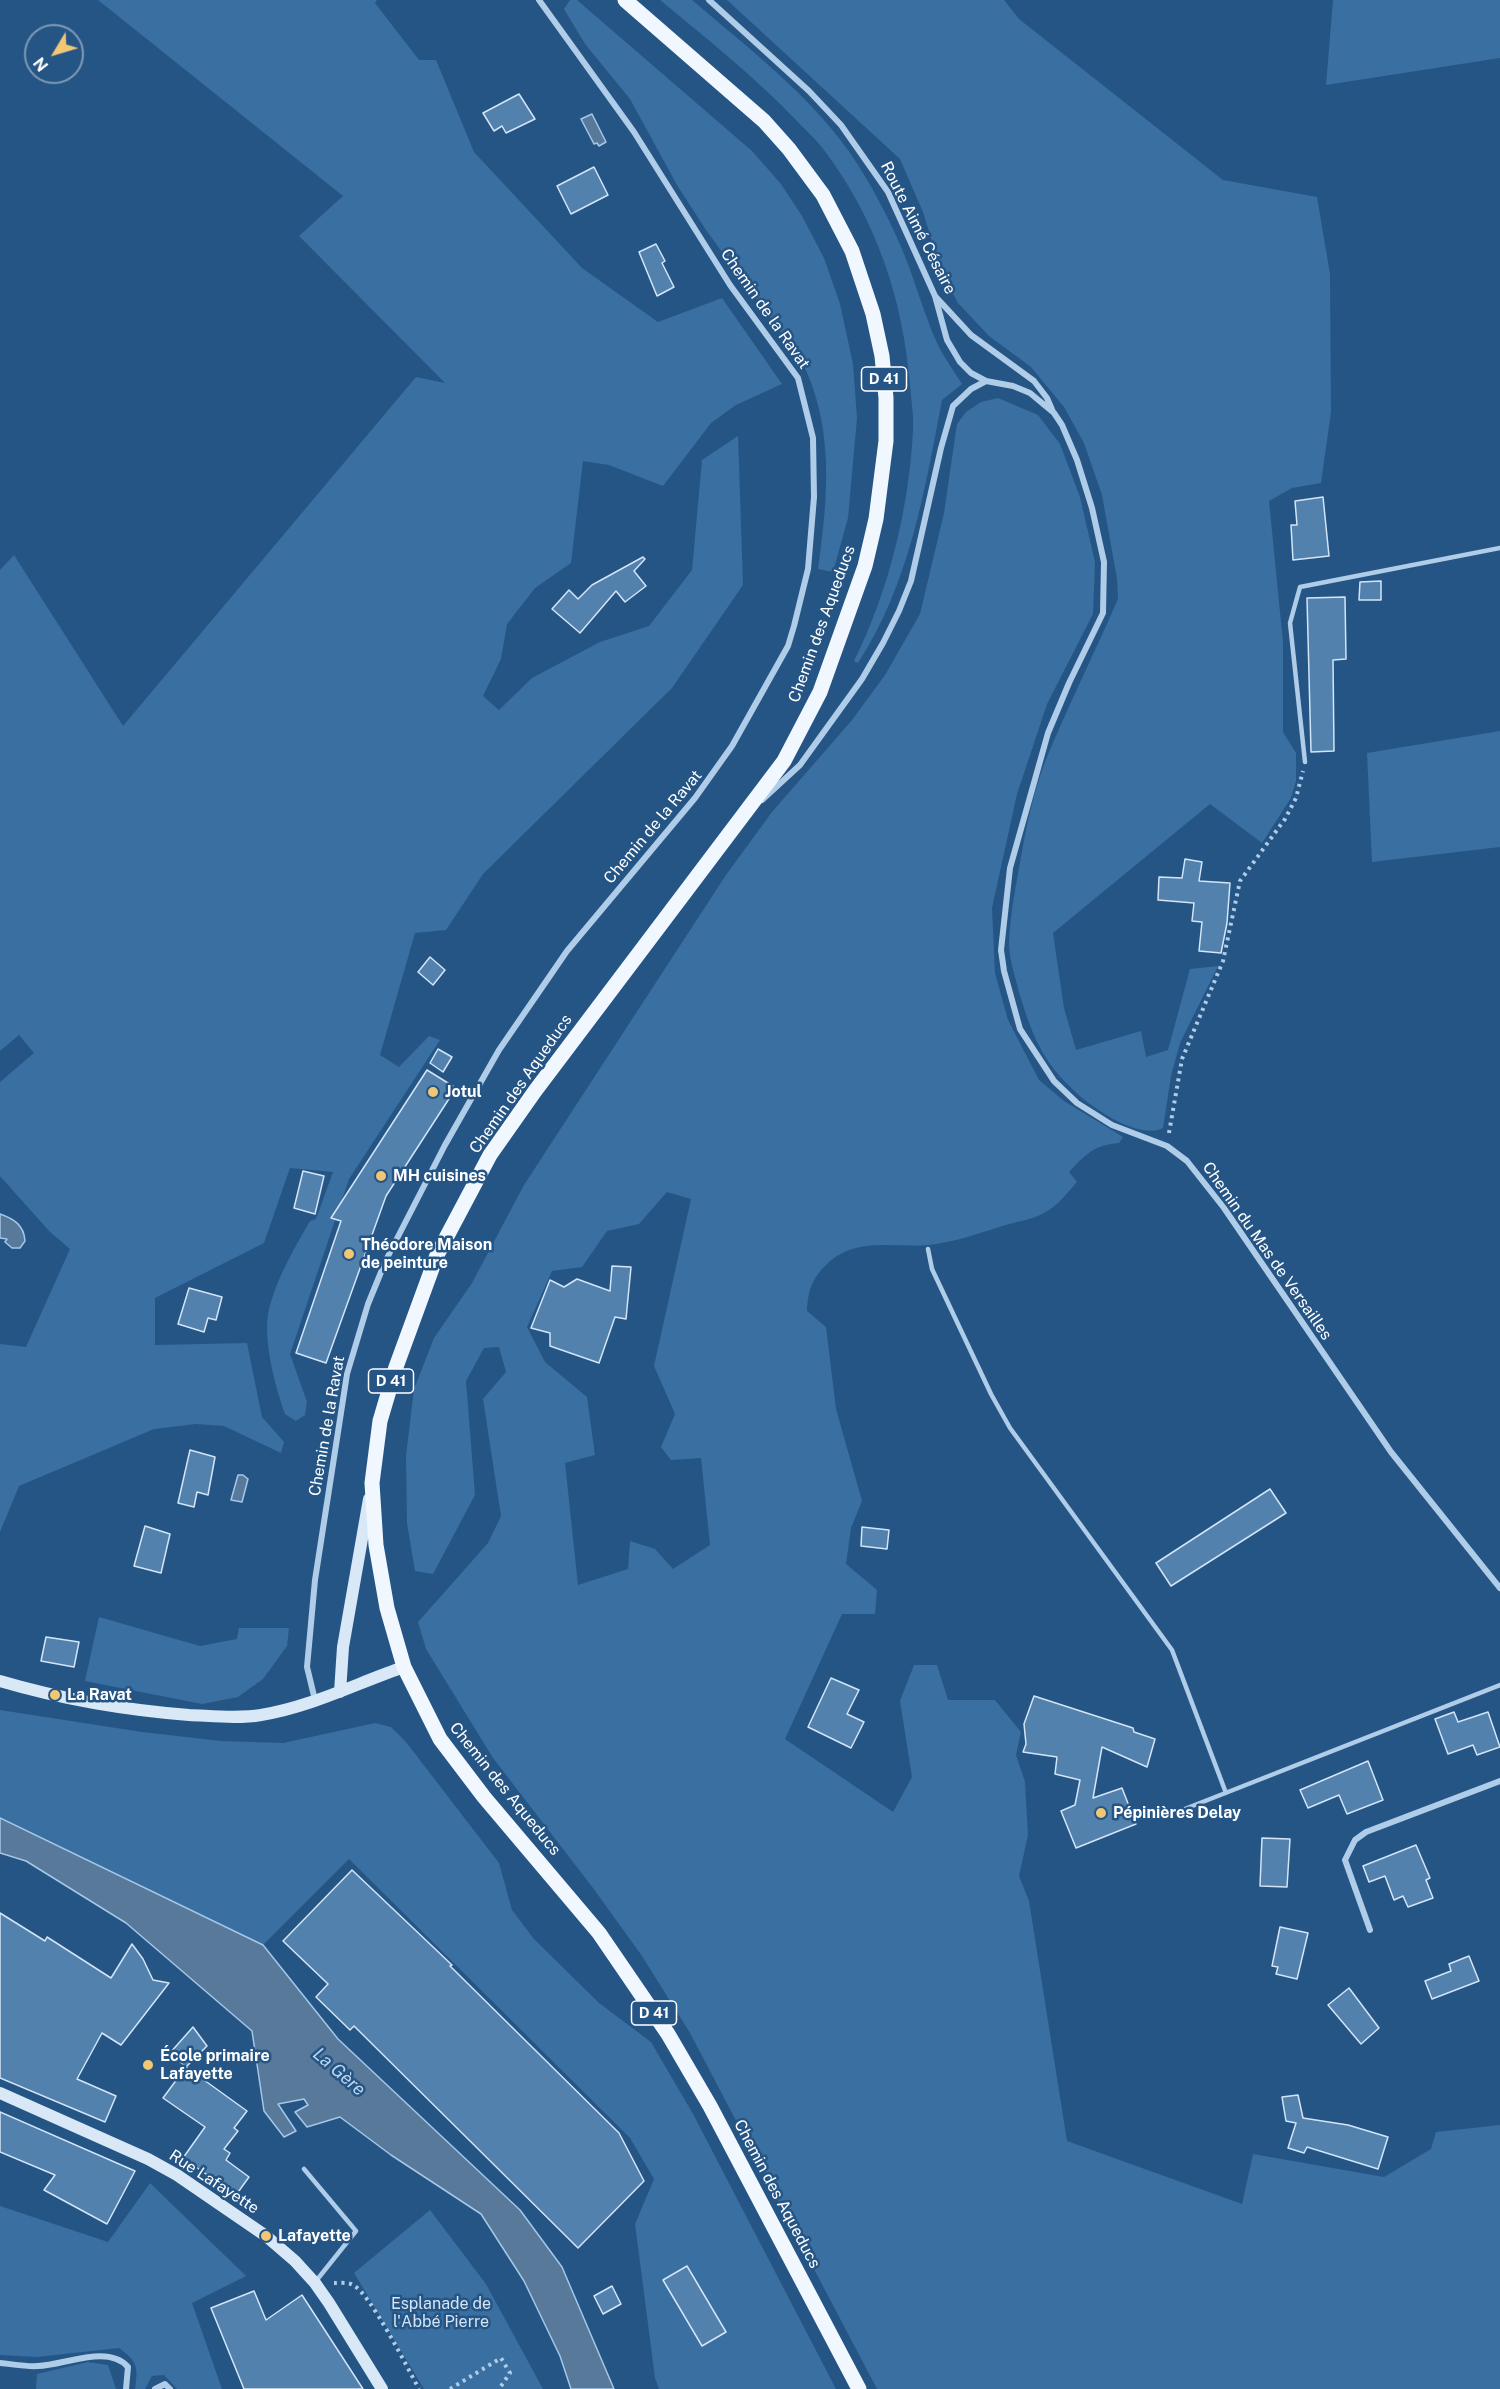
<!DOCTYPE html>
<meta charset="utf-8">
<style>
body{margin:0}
#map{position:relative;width:1500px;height:2389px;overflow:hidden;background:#255585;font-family:"Public Sans",sans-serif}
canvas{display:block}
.north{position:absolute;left:24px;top:24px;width:60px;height:60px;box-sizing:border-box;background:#255585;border:2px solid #7c99b6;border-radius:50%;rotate:232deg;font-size:16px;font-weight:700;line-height:24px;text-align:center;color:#fff}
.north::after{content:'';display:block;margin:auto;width:21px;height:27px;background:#f1c674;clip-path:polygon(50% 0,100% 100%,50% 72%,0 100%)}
</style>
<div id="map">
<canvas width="1500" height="2389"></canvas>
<div class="north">N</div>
</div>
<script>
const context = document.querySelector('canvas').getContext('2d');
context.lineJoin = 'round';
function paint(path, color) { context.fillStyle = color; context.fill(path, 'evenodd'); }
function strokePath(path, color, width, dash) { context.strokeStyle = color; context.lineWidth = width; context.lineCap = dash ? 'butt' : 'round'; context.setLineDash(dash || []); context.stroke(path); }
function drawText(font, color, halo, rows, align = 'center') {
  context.font = font + ' "Public Sans",sans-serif'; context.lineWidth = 5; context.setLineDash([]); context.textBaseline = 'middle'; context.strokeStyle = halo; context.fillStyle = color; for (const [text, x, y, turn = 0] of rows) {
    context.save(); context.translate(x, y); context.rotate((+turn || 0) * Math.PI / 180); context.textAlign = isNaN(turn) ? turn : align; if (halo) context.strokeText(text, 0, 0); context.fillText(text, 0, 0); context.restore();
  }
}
paint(new Path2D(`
 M98,0H377L375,3L419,60H436L474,152L582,268L658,322L722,298L782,384L736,405L711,423L663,486L609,465L583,461L571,563L535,588L507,624L501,659L483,696L499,710L532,678L600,642L649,626L692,570L702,460L738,436L743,585L672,688L483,874L446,930L415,933L380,1055L399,1067L429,1036L440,1040L349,1179L290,1354L307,1402L305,1415L296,1421L285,1414C275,1386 261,1335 270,1305C278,1276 295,1247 310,1221L316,1219L333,1172L290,1168L264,1243L155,1298V1345L247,1343L262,1417L284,1442L281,1453L224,1426L196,1424L154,1429L19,1486L0,1532V1344L26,1347L70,1249L49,1231L0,1176V1082L34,1053L19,1035L0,1051V570L14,555L123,726L416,377L445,383L299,236L343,196Z
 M570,0H577L752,151L781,184L802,216L824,258L840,304L853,364L857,418L848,518L833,572L818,569C828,498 835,426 801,360L706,230L677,185L630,99L585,44L564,9Z
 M660,0H692C754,53 825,106 866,178C882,205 897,235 908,264C918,291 926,319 938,345C945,359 954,371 962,384L942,400C925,490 909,585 858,663L854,661C889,591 909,508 913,430C914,415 911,399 910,385C903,299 876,219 824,150C816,139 805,130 796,120C754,76 707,39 660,0Z
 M727,0H1004L1019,19L1223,180L1317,197L1330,274L1331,412L1321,483L1292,488L1269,501L1283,642V732L1296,753V781L1291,798L1262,843L1210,804L1053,933L1064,1008L1076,1050L1141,1031L1146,1057L1168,1050L1190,969L1218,966L1180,1043L1171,1076L1163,1128C1142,1139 1104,1115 1086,1101C1045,1067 1034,1042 1019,992C1015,976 1009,959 1009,943C1010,914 1016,885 1021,857C1027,823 1034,789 1047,757C1069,704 1095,652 1118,599L1117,579L1102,495L1084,443L1064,407L1031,367L989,336L958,303L942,274L923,212L900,159Z
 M1333,0H1500V58L1326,85Z
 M998,398L1038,415L1060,444L1080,497L1095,562L1093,614L1047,704L1017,794L992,908L995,973L1008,1020L1039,1080L1064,1101L1123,1137L1119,1143C1094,1145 1086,1154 1069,1172L1077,1182C1067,1193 1058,1206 1044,1213C1034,1219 1020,1221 1009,1224C983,1232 956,1242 929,1245C892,1248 854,1236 825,1266C811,1280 808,1292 807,1311L826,1327L836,1409L862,1501L851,1528L846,1564L877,1590L875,1614H842L785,1739L893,1812L912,1777L900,1701L914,1665H937L948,1700H995L1021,1732L1016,1755L1025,1782L1028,1835L1019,1876L1029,1901L1067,2141L1242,2204L1253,2154L1384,2177L1431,2149L1436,2132L1500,2125V2389H877L690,2033L642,1956L593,1888L493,1758L426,1649L418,1622L488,1543L501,1516L483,1399L506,1372L499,1347L484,1348L466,1381L475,1495L433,1574L415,1571L407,1523L406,1456L414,1389L434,1338L472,1283L524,1185L726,875L772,812L852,720L885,675L920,614L944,513L957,424L966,412L981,402ZM667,1192L691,1199L654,1366L675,1414L661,1447L671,1460L701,1458L710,1545L673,1569L655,1549L630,1541L628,1569L578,1585L565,1463L595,1455L587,1397L545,1362L527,1327L552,1271L582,1267L607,1231L639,1224Z
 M1500,731V847L1372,862L1367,753Z
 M99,1617L200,1646L237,1639L239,1628H289L287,1646L263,1679L238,1697L202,1704L85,1681Z
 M0,1710L142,1732L221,1741L283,1743L375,1723L391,1727L406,1742L499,1863L512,1910L534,1939L599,2003L651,2042L693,2114L836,2389H659L655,2378L635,2224L654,2179L630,2138L349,1859L263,1945L0,1818Z
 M150,2183L246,2276L192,2303L222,2389H177L164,2375L152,2376L145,2389H135C138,2367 138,2362 119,2348L37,2357L0,2355V2206L108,2242Z
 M430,2210L486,2284L543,2389H424L354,2273Z
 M88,2362L108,2365L116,2389H36L37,2374Z`), '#3a6fa1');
const water = new Path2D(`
 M592,114L606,142L599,146L597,143L594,144L581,119Z
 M0,1214C14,1219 24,1225 25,1241L20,1248H12L5,1242L7,1239L0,1238Z
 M238,1475H243L248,1479L242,1502L231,1500Z
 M0,1818L263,1945L338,2039L520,2210L562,2267L614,2389H571L560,2356L524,2281L481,2214L391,2155L340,2117L307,2127L295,2112L308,2105L304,2099L278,2104L296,2131L284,2137L264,2111L252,2031L126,1923L26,1861L0,1853Z`);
paint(water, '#59799a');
strokePath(water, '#a4c8e8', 1.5);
const building = new Path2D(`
 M519,94L535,119L506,133L502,126L494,131L483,113Z
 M594,167L608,195L571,214L557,186Z
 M656,244L665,261L662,263L674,287L657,296L639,252Z
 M1323,497L1329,556L1293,560L1291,525H1297L1295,501Z
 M643,557L645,559L634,571L646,586L625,602L616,591L580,633L552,609L569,590L578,599L592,585Z
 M1381,581V600H1359L1360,582Z
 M1345,597L1346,659L1333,660L1334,751L1311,752L1307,598Z
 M1185,859L1202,862L1199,881L1230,883L1227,923L1221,953L1199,951L1202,922L1192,921L1194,903L1158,900L1159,877L1182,878Z
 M430,957L445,970L433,985L418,972Z
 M438,1049L452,1057L443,1072L430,1063Z
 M427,1070L456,1088L386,1196L326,1363L296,1353L341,1221L331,1218Z
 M303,1171L324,1176L315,1214L294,1208Z
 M612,1266L631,1267L626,1319L615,1317L599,1363L550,1346V1333L531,1328L550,1280L564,1287L577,1279L610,1291Z
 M189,1288L222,1297L216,1320L208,1318L204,1332L178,1324Z
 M190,1450L215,1457L208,1495L197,1492L194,1507L178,1503Z
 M1270,1489L1286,1513L1171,1586L1156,1563Z
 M145,1526L170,1534L161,1573L134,1566Z
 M862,1527L889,1530L887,1549L861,1546Z
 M46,1637L79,1642L74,1667L41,1661Z
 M831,1678L859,1690L847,1714L864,1722L851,1748L808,1727Z
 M1034,1696L1133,1728L1134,1732L1155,1739L1147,1767L1102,1747L1093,1798L1122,1788L1136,1824L1076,1848L1061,1811L1075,1805L1080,1780L1055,1774L1057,1757L1023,1752L1026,1744L1024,1724Z
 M1454,1712L1458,1722L1488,1712L1500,1747L1477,1755L1473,1745L1448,1754L1435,1719Z
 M1368,1761L1383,1800L1347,1814L1339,1795L1308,1808L1300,1790Z
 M1262,1838L1290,1839L1287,1887L1260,1886Z
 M1416,1845L1430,1878L1426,1880L1433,1898L1408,1907L1403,1896L1394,1900L1385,1876L1369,1882L1363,1866Z
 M352,1870L452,1965L450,1966L619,2133L644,2181L578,2248L354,2026L350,2030L316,1997L328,1984L283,1941Z
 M0,1913L45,1941L47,1937L111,1978L132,1944L143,1959L153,1980L169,1983L121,2045L102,2033L77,2079L116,2096L105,2122L0,2078Z
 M1280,1927L1308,1933L1297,1979L1276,1974L1278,1967L1272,1966Z
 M1469,1956L1479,1981L1432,1999L1425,1981L1451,1971L1449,1964Z
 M1349,1988L1379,2028L1361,2044L1328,2005Z
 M193,2027L207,2046L186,2067L247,2111L234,2128L238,2131L224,2149L230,2153L226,2160L249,2177L236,2195L183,2158L205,2127L163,2098L186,2067L170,2053Z
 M1298,2095L1303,2118L1348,2125L1388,2137L1378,2169L1307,2147L1304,2153L1288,2148L1296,2123L1286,2121L1282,2097Z
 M0,2112L135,2171L107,2224L44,2190L55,2175L0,2152Z
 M687,2266L726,2332L702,2346L663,2280Z
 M612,2286L621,2304L603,2314L594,2296Z
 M254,2291L266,2320L302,2295L363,2389H244L211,2308Z`);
paint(building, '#5281ae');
strokePath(building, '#d3e5f6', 1.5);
strokePath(new Path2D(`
 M1169,1133L1182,1059L1223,961L1240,881L1285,819L1296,798L1303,771
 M334,2283C340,2283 348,2282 353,2285C370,2293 408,2369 419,2389
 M450,2389L501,2358L510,2373L499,2389`), '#afcce8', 4, [3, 4.5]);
strokePath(new Path2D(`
 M1305,762L1290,623L1300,587L1500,548
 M928,1249L932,1269L991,1394L1010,1428L1172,1650L1226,1793
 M1172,1814L1500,1685
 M304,2169L356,2231L316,2281`), '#afcce8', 4.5);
strokePath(new Path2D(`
 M709,0L809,91L841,125L888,192L935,296L971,335L1034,381L1047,398L1053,412
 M935,296L947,340L960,362L971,373L986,381L1013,386L1030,393L1054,413L1062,425L1077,460L1092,508L1104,562L1103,613L1069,683L1048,733L1010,868L1001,950L1004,971L1020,1029L1054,1081L1077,1103L1112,1125L1167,1146L1187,1161L1224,1208L1391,1452L1500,1588
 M762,800L800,765L862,679L883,643L899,611L911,581L941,448L953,406L971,389L986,381
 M315,1700L307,1667L315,1580L347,1374L368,1304L386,1260L445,1145L499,1050L567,951L695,798L732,746L788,646L794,626L808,569L814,497L813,438L798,378L730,285L634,132L539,0
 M1370,1930L1345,1860L1355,1840L1366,1832L1500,1781
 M0,2363C12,2364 26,2367 38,2366C65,2365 108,2344 128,2367L126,2389
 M155,2389L165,2384L170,2389`), '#afcce8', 6);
strokePath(new Path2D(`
 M0,1681C61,1699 125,1710 189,1715C213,1716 238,1719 261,1715C311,1707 357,1683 404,1667
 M340,1692L343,1647L369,1499
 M0,2093L148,2159L177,2175L266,2236L295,2261L315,2283L329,2303L382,2389`), '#d9e8f7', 12);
strokePath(new Path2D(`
 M625,0L764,121L789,149L823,195L852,251L873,314L882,356L886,398V441L876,519L865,566L820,692L784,761L535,1091L490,1155L437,1255L396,1367L380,1421L372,1483L376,1545L387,1608L404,1667L440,1739L484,1797L599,1933L668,2034L710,2106L859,2389`), '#f1f7fe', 15);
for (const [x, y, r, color] of [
 [433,1092,6,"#f1c674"],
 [381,1176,6,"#f1c674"],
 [349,1254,6,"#f1c674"],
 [55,1695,6,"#f1c674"],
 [1101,1813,6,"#f1c674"],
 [148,2065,6,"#f1c674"],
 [266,2236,6,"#f1c674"]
]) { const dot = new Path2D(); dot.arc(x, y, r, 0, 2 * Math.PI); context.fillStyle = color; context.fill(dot); strokePath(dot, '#255585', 2); }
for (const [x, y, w] of [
 [884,379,45],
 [391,1381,45],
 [654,2013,45]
]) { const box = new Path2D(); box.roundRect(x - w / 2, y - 12, w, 24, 4.5); context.fillStyle = '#255585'; context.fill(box); strokePath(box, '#fff', 1.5); }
drawText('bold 15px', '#fff', null, [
 ["D 41",884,379],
 ["D 41",391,1381],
 ["D 41",654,2013]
]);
drawText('16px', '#fff', '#255585', [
 ["Route Aimé Césaire",918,228,63],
 ["Chemin de la Ravat",765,309,55],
 ["Chemin des Aqueducs",822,624,-70],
 ["Chemin de la Ravat",653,827,-50],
 ["Chemin des Aqueducs",521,1084,-55],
 ["Chemin du Mas de Versailles",1267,1251,55],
 ["Chemin de la Ravat",327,1426,-80],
 ["Chemin des Aqueducs",505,1789,51],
 ["Rue Lafayette",214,2182,33],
 ["Chemin des Aqueducs",777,2194,62]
]);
drawText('bold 16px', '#fff', '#255585', [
 ["Jotul",445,1092],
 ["MH cuisines",393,1176],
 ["Théodore Maison",361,1245],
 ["de peinture",361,1263],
 ["La Ravat",67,1695],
 ["Pépinières Delay",1113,1813],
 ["École primaire",160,2056],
 ["Lafayette",160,2074],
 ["Lafayette",278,2236]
], 'left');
drawText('16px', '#d3e5f6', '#255585', [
 ["Esplanade de",441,2304],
 ["l'Abbé Pierre",441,2322]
]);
drawText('italic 18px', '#bbd6ef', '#255585', [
 ["La Gère",339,2072,41]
]);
</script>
